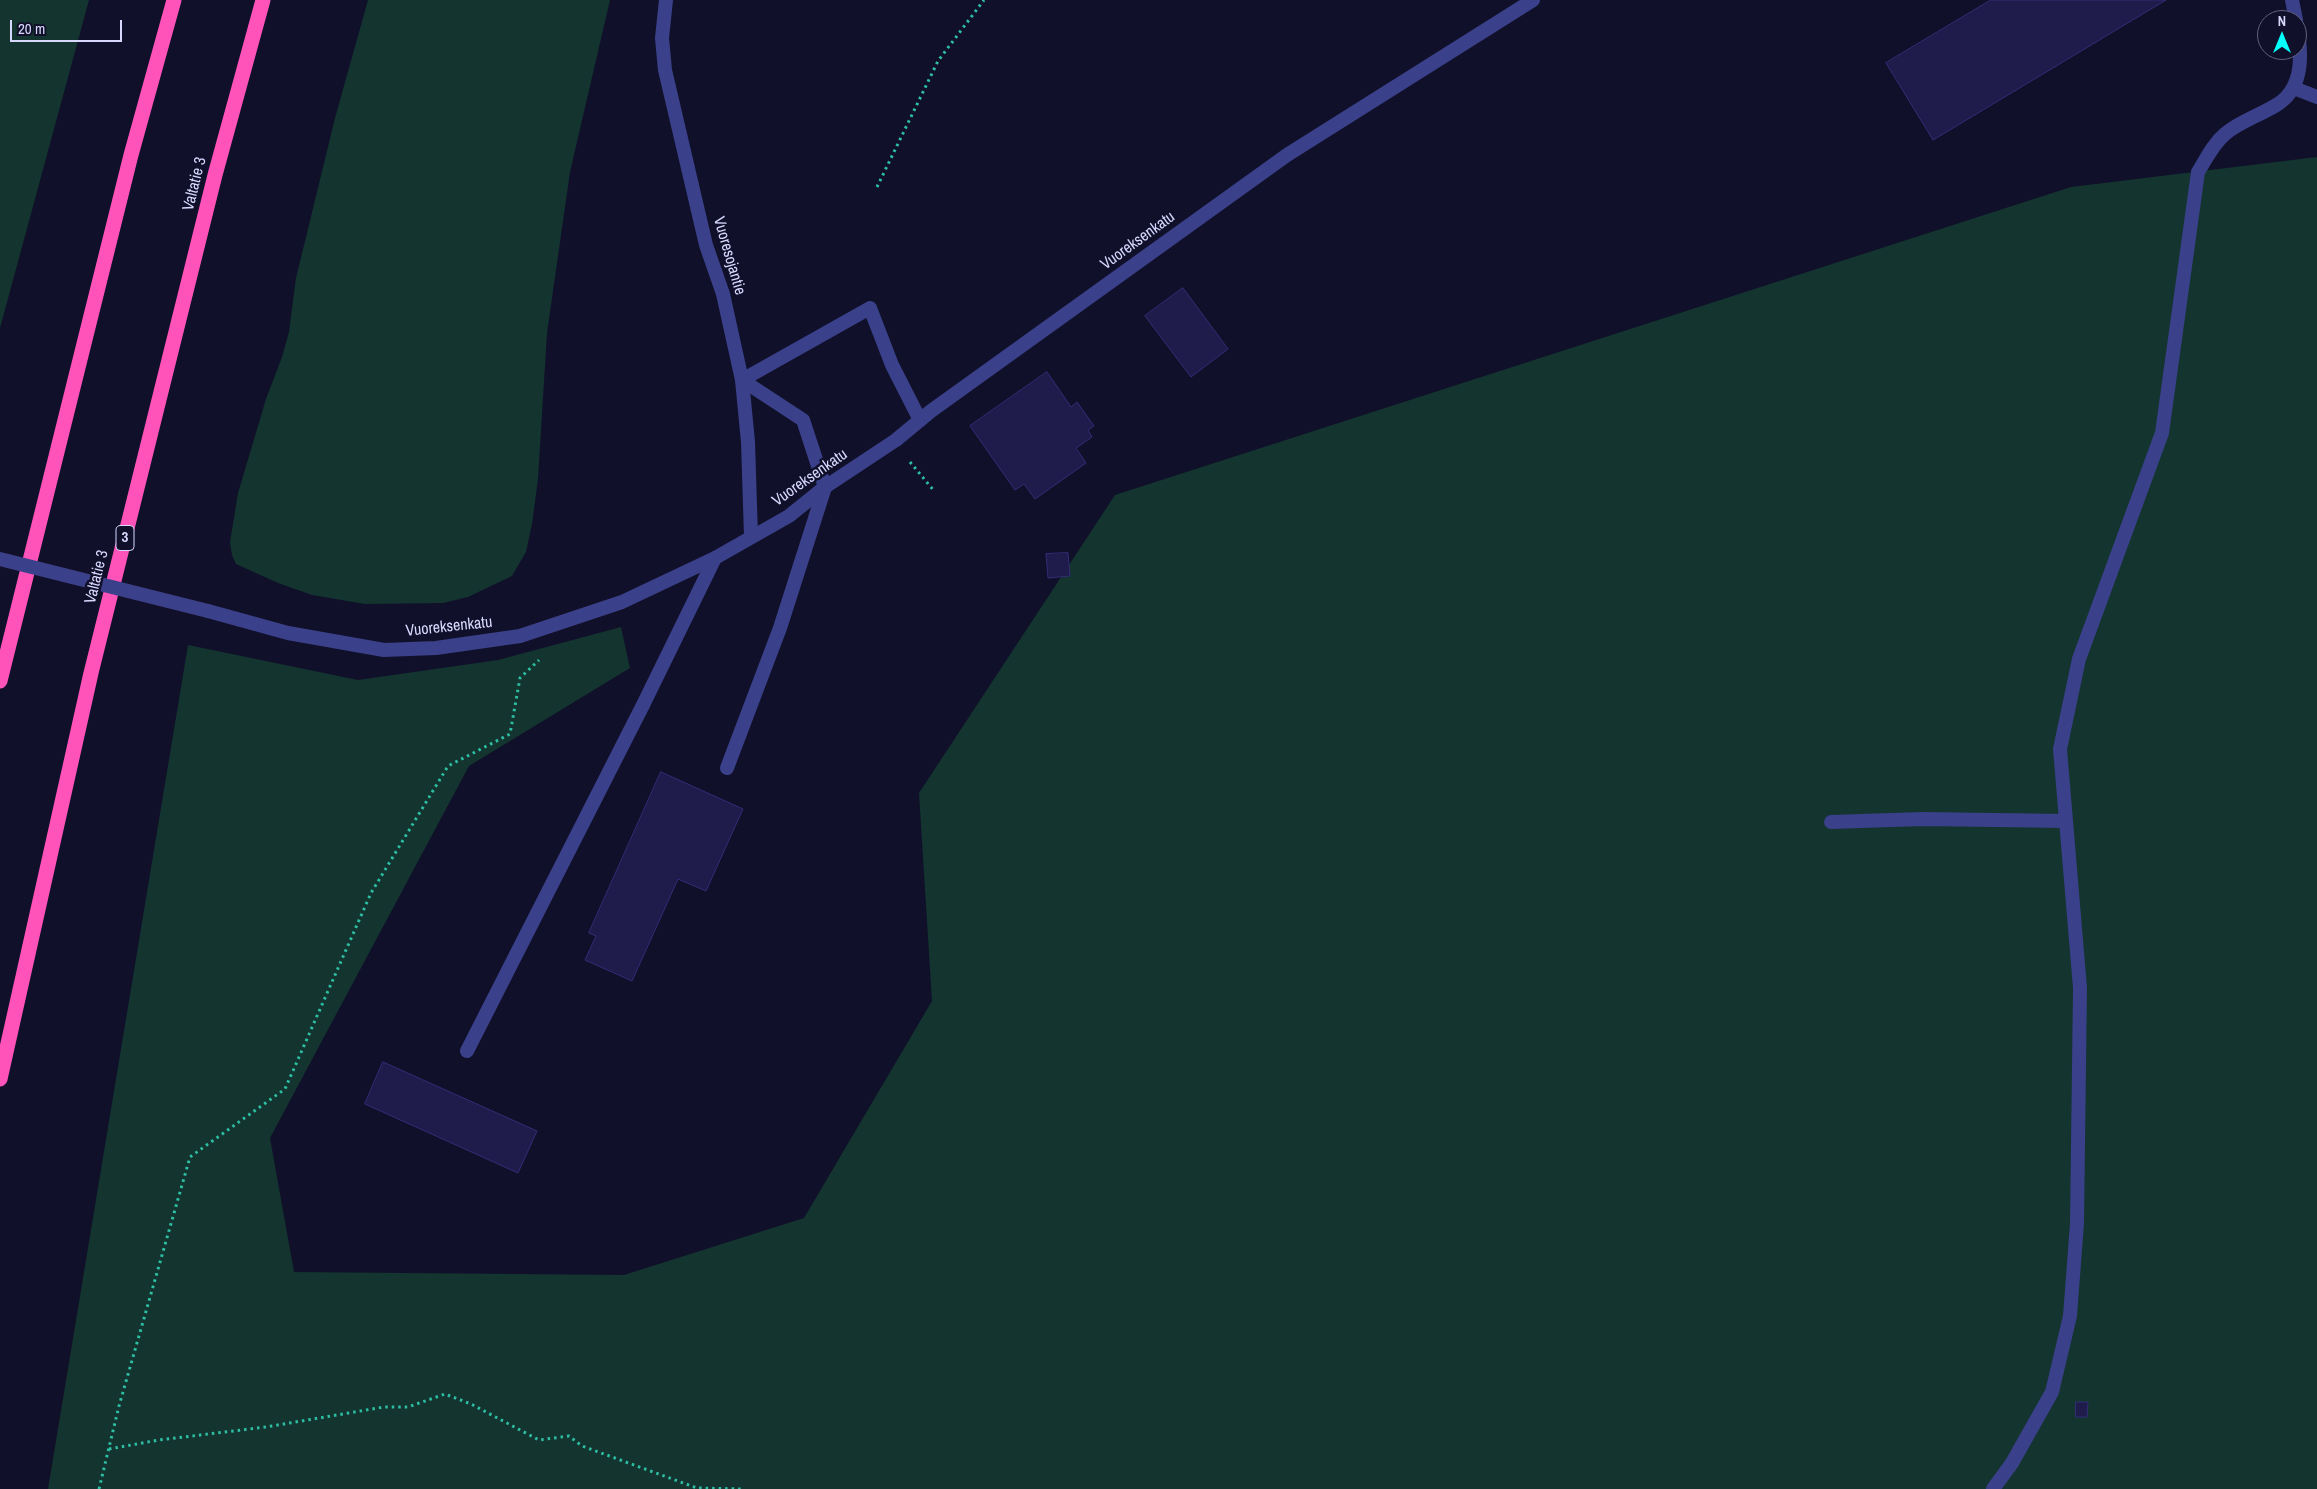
<!DOCTYPE html>
<style>
body{margin:0}
#map{position:relative;width:2317px;height:1489px;overflow:hidden;background:#11102a;font-family:"Archivo Narrow",sans-serif}
canvas{display:block}
.north{position:absolute;left:2257px;top:10px;width:50px;height:50px;box-sizing:border-box;background:#11102a;border:1px solid #61607f;border-radius:50%;rotate:0deg;font-size:14px;font-weight:700;line-height:20px;text-align:center;color:#d8d8ff}
.north::after{content:'';display:block;margin:auto;width:18px;height:22px;background:#04fffb;clip-path:polygon(50% 0,100% 100%,50% 72%,0 100%)}
.scale{position:absolute;left:10px;top:20px;width:112px;height:22px;box-sizing:border-box;border:2px solid #d8d8ff;border-top:0;padding-left:6px;font-size:15px;line-height:18px;white-space:nowrap;color:#d8d8ff;-webkit-text-stroke:4px #11102a;paint-order:stroke}
</style>
<div id="map">
<canvas width="2317" height="1489"></canvas>
<div class="north">N</div>
<div class="scale">20 m</div>
</div>
<script>
const context = document.querySelector('canvas').getContext('2d');
context.lineJoin = 'round';
function paint(path, color) { context.fillStyle = color; context.fill(path, 'evenodd'); }
function strokePath(path, color, width, dash) { context.strokeStyle = color; context.lineWidth = width; context.lineCap = dash ? 'butt' : 'round'; context.setLineDash(dash || []); context.stroke(path); }
function drawText(font, color, halo, rows, align = 'center') {
  context.font = font + ' "Archivo Narrow",sans-serif'; context.lineWidth = 5; context.setLineDash([]); context.textBaseline = 'middle'; context.strokeStyle = halo; context.fillStyle = color; for (const [text, x, y, turn = 0] of rows) {
    context.save(); context.translate(x, y); context.rotate((+turn || 0) * Math.PI / 180); context.textAlign = isNaN(turn) ? turn : align; if (halo) context.strokeText(text, 0, 0); context.fillText(text, 0, 0); context.restore();
  }
}
paint(new Path2D(`
 M0,0H89L0,328Z
 M368,0H610L570,172L547,333L538,479L532,524L526,552L512,576L468,597L443,603L365,604L312,595L278,583L236,564L232,555L230,542L238,493L266,399L282,357L289,332L296,278L335,118Z
 M2317,157V1489H48L188,645L358,680L498,660L621,627L630,668L469,766L270,1138L294,1272L624,1275L804,1218L932,1001L919,793L1115,495L2071,187Z`), '#13342f');
const building = new Path2D(`
 M1991,0H2166L1933,140L1886,63Z
 M1183,288L1228,349L1191,377L1145,316Z
 M1047,372L1071,407L1077,402L1094,426L1088,430L1092,437L1076,448L1086,463L1035,499L1024,484L1015,490L970,426Z
 M1068,553L1070,576L1048,578L1046,554Z
 M661,772L743,809L706,891L678,879L632,981L585,960L596,936L589,933Z
 M383,1062L537,1131L518,1173L365,1104Z
 M2076,1402H2088L2087,1417H2076Z`);
paint(building, '#1f1b4b');
strokePath(building, '#332d77', 1);
strokePath(new Path2D(`
 M877,187L938,61L984,0
 M910,462L935,492
 M109,1449L159,1440L266,1427L384,1407H408L445,1394L471,1404L539,1440L569,1436L582,1446L697,1488L744,1489
 M99,1489L119,1406L190,1157L285,1089L371,893L448,766L510,734L520,678L539,660`), '#2dbea4', 3, [2.5, 4]);
strokePath(new Path2D(`
 M2292,0L2296,20
 M2294,88L2317,97
 M751,536L748,442L742,380L870,308L892,365L920,420
 M727,768L780,628L825,487
 M1831,822L1923,819L2066,821
 M467,1051L643,705L715,558
 M1993,1489L2012,1463L2052,1392L2070,1316L2077,1223L2080,988L2060,749L2079,659L2162,433L2198,172C2206,159 2213,144 2225,134C2240,121 2261,115 2278,104C2304,87 2302,53 2297,26`), '#3a4089', 14);
strokePath(new Path2D(`
 M666,0L662,38L665,70L706,245L723,294L742,380L803,420L825,487
 M208,611L288,633L384,650L436,648L520,636L622,602L715,558L789,516L825,487L896,440L931,411L1287,155L1533,0`), '#3a4089', 14);
strokePath(new Path2D(`
 M0,681L131,155L174,0
 M0,1079L91,673L215,175L263,0`), '#ff53ba', 15);
strokePath(new Path2D(`
 M0,559L208,611`), '#3a4089', 14);
for (const [x, y, w] of [
 [125,538,18]
]) { const box = new Path2D(); box.roundRect(x - w / 2, y - 12.5, w, 25, 4); context.fillStyle = '#11102a'; context.fill(box); strokePath(box, '#d8d8ff', 1); }
drawText('bold 15px', '#d8d8ff', null, [
 ["3",125,538]
]);
drawText('16px', '#d8d8ff', '#11102a', [
 ["Valtatie 3",195,184,-76],
 ["Vuoreksenkatu",1138,241,-36],
 ["Vuoresojantie",729,256,74],
 ["Vuoreksenkatu",810,478,-35],
 ["Valtatie 3",97,577,-76],
 ["Vuoreksenkatu",449,627,-6]
]);
</script>
